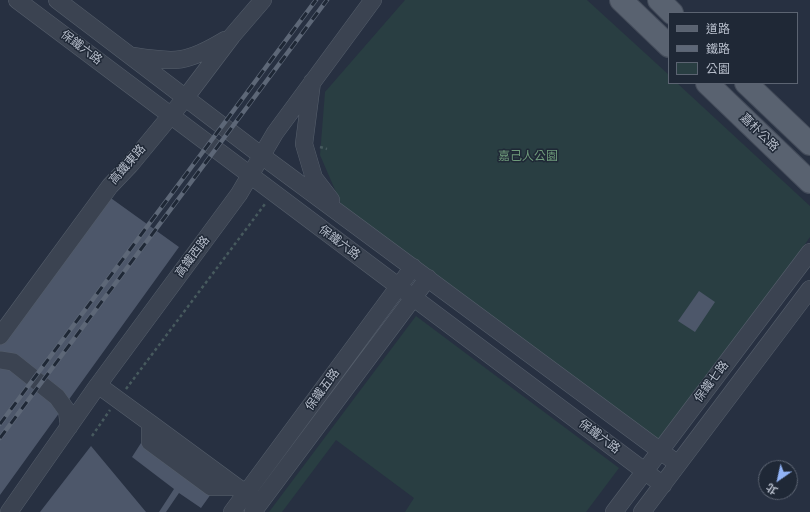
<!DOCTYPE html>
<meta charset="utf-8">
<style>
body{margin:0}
#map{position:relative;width:810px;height:512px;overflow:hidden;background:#273041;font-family:"Titillium Web","Noto Sans TC",sans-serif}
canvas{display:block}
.legend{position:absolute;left:668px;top:12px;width:130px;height:72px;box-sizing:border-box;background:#1f2836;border:1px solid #5c6472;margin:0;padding:5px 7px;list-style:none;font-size:12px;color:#b7becb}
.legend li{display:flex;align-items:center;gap:8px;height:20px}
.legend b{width:20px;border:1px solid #5c6472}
.north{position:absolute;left:758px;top:460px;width:40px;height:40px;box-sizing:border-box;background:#1f2836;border:1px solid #5c6472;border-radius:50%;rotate:214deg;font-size:11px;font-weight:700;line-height:16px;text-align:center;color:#b7becb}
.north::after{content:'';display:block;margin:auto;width:14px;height:18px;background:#91b3f6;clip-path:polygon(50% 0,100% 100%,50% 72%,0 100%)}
</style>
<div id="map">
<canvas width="810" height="512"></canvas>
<ul class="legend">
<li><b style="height:5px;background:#596270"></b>道路</li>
<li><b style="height:5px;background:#5d6777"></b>鐵路</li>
<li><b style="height:11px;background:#293e42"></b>公園</li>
</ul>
<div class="north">北</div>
</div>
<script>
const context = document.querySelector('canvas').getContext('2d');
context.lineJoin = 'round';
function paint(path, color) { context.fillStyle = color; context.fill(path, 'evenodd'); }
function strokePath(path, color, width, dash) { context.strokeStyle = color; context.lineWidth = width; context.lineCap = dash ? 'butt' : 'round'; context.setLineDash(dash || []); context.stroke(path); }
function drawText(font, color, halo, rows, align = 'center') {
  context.font = font + ' "Titillium Web","Noto Sans TC",sans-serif'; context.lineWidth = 3; context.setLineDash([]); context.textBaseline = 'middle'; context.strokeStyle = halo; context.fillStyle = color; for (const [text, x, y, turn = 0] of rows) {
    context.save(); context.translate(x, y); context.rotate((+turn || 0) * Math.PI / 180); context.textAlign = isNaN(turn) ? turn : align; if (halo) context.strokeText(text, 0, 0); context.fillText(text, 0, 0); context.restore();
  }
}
paint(new Path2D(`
 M405,0H587L669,75V83H677L810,206V237L660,450L345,213L320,155L325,92Z
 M416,316L619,468L586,512H405L414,498L336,440L282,512H269Z`), '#293e42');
paint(new Path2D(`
 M108,196L179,247L0,495V342Z
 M699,291L715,302L695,332L678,321Z
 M141,443L211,494L201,508L179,493L166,512H159L174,489L132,457Z
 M91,446L146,512H40Z`), '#4d576a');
const minor = new Path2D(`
 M17,0L663,485
 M57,0L262,156L678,464
 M133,56C176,63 187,63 225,40
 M312,82L304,144L314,178L331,200
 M0,336L110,186L130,165L186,97L232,36L263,0
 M0,360L13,362L57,397L67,411L69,427
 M98,385L150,423V442L211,487H237L256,500
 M150,423L237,487
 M9,512L98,385L239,194L275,133L373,0
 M232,512L413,267
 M253,512L428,278
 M614,512L810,252
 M642,512L810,289`);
const major = new Path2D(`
 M621,0L669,46
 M659,0L672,13
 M707,83L810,182
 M746,83L810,144`);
strokePath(minor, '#555e6b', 18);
strokePath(major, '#444c5a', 24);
strokePath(new Path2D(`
 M320,147L327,149
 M126,389L265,204
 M92,436L110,410`), '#475a5e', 2.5, [3, 3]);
strokePath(minor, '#3b4351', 17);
strokePath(major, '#596270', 22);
const rail = new Path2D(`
 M0,424L316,0
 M0,438L327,0`);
strokePath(rail, '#5d6777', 4.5);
strokePath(rail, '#1f2836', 3, [9]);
drawText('12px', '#b7becb', '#1f2836', [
 ["保鐵六路",81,48,37],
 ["嘉朴公路",759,133,44],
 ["高鐵東路",128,165,-49],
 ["保鐵六路",339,243,37],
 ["高鐵西路",193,257,-53],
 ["保鐵七路",712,382,-53],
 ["保鐵五路",323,390,-54],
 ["保鐵六路",599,437,37]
]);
drawText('12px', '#6f9b7b', '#1f2836', [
 ["嘉己人公園",528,157]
]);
</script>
